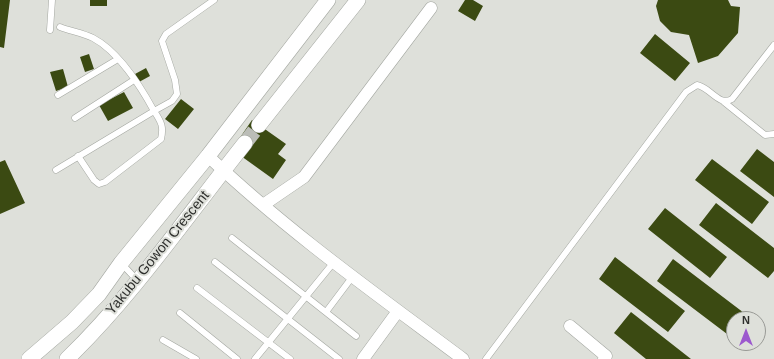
<!DOCTYPE html>
<style>
body{margin:0}
#map{position:relative;width:774px;height:359px;overflow:hidden;background:#dee0da;font-family:Helvetica,sans-serif}
canvas{display:block}
.north{position:absolute;left:726px;top:311px;width:40px;height:40px;box-sizing:border-box;background:#dee0da;border:1px solid #989995;border-radius:50%;rotate:0deg;font-size:11px;font-weight:700;line-height:16px;text-align:center;color:#2e2f2d}
.north::after{content:'';display:block;margin:auto;width:14px;height:18px;background:#9c59ce;clip-path:polygon(50% 0,100% 100%,50% 72%,0 100%)}
</style>
<div id="map">
<canvas width="774" height="359"></canvas>
<div class="north">N</div>
</div>
<script>
const context = document.querySelector('canvas').getContext('2d');
context.lineJoin = 'round';
function paint(path, color) { context.fillStyle = color; context.fill(path, 'evenodd'); }
function strokePath(path, color, width, dash) { context.strokeStyle = color; context.lineWidth = width; context.lineCap = dash ? 'butt' : 'round'; context.setLineDash(dash || []); context.stroke(path); }
function drawText(font, color, halo, rows, align = 'center') {
  context.font = font + ' Helvetica,sans-serif'; context.lineWidth = 4; context.setLineDash([]); context.textBaseline = 'middle'; context.strokeStyle = halo; context.fillStyle = color; for (const [text, x, y, turn = 0] of rows) {
    context.save(); context.translate(x, y); context.rotate((+turn || 0) * Math.PI / 180); context.textAlign = isNaN(turn) ? turn : align; if (halo) context.strokeText(text, 0, 0); context.fillText(text, 0, 0); context.restore();
  }
}
paint(new Path2D(`
 M0,0H10L4,48L0,47Z
 M90,0H107V6H90Z
 M465,0H473L483,6L475,21L458,11Z
 M658,0H728L731,6L740,7L738,33L718,56L698,63L689,35L671,32L660,21L656,6Z
 M655,34L690,63L675,81L640,53Z
 M89,54L94,69L85,72L80,57Z
 M146,68L150,76L139,82L135,74Z
 M63,69L68,87L56,91L50,72Z
 M124,92L133,108L108,121L99,105Z
 M181,99L194,109L178,129L165,119Z
 M252,120L286,144L278,154L286,160L273,179L241,156L239,139Z
 M757,149L774,162V197L740,171Z
 M712,159L769,202L752,224L695,180Z
 M5,160L25,203L0,214V162Z
 M716,203L774,248V271L768,278L699,225Z
 M665,208L727,257L710,278L648,229Z
 M615,257L685,311L668,332L599,279Z
 M673,259L748,316L746,319H734V334L731,337L657,281Z
 M631,312L691,359H646L614,333Z`), '#3b4a12');
strokePath(new Path2D(`
 M245,143L259,125`), '#bbbdb7', 15, [15, 8]);
const service = new Path2D(`
 M50,30L52,0
 M58,95L118,59
 M724,102L765,135L774,134
 M75,118L134,80
 M78,156L94,180L99,184L105,182L161,139C164,126 161,122 154,111L172,101L177,94L175,80L162,41L166,34L214,0
 M56,170L154,111C141,87 118,51 93,38C83,33 70,31 60,27
 M232,238L356,336
 M215,262L339,359
 M121,263L138,281
 M197,288L290,359
 M326,312L353,276
 M180,313L237,359
 M163,340L196,359
 M255,359L334,262
 M486,359L686,92L697,85C710,87 719,107 732,99L774,45`);
const minor = new Path2D(`
 M208,156C287,231 376,294 463,359
 M263,205L304,177L431,8
 M570,326L606,356L604,359
 M363,359L398,311`);
const tertiary = new Path2D(`
 M259,125L358,0
 M29,359L72,322L99,294L121,263L208,156L328,0
 M67,359C134,294 187,216 245,143`);
strokePath(service, '#a3a6a0', 7);
strokePath(minor, '#a3a6a0', 13);
strokePath(tertiary, '#a3a6a0', 16);
strokePath(service, '#fff', 6);
strokePath(minor, '#fff', 12);
strokePath(tertiary, '#fff', 15);
drawText('14px', '#2e2f2d', '#dee0da', [
 ["Yakubu Gowon Crescent",158,253,-51]
]);
</script>
